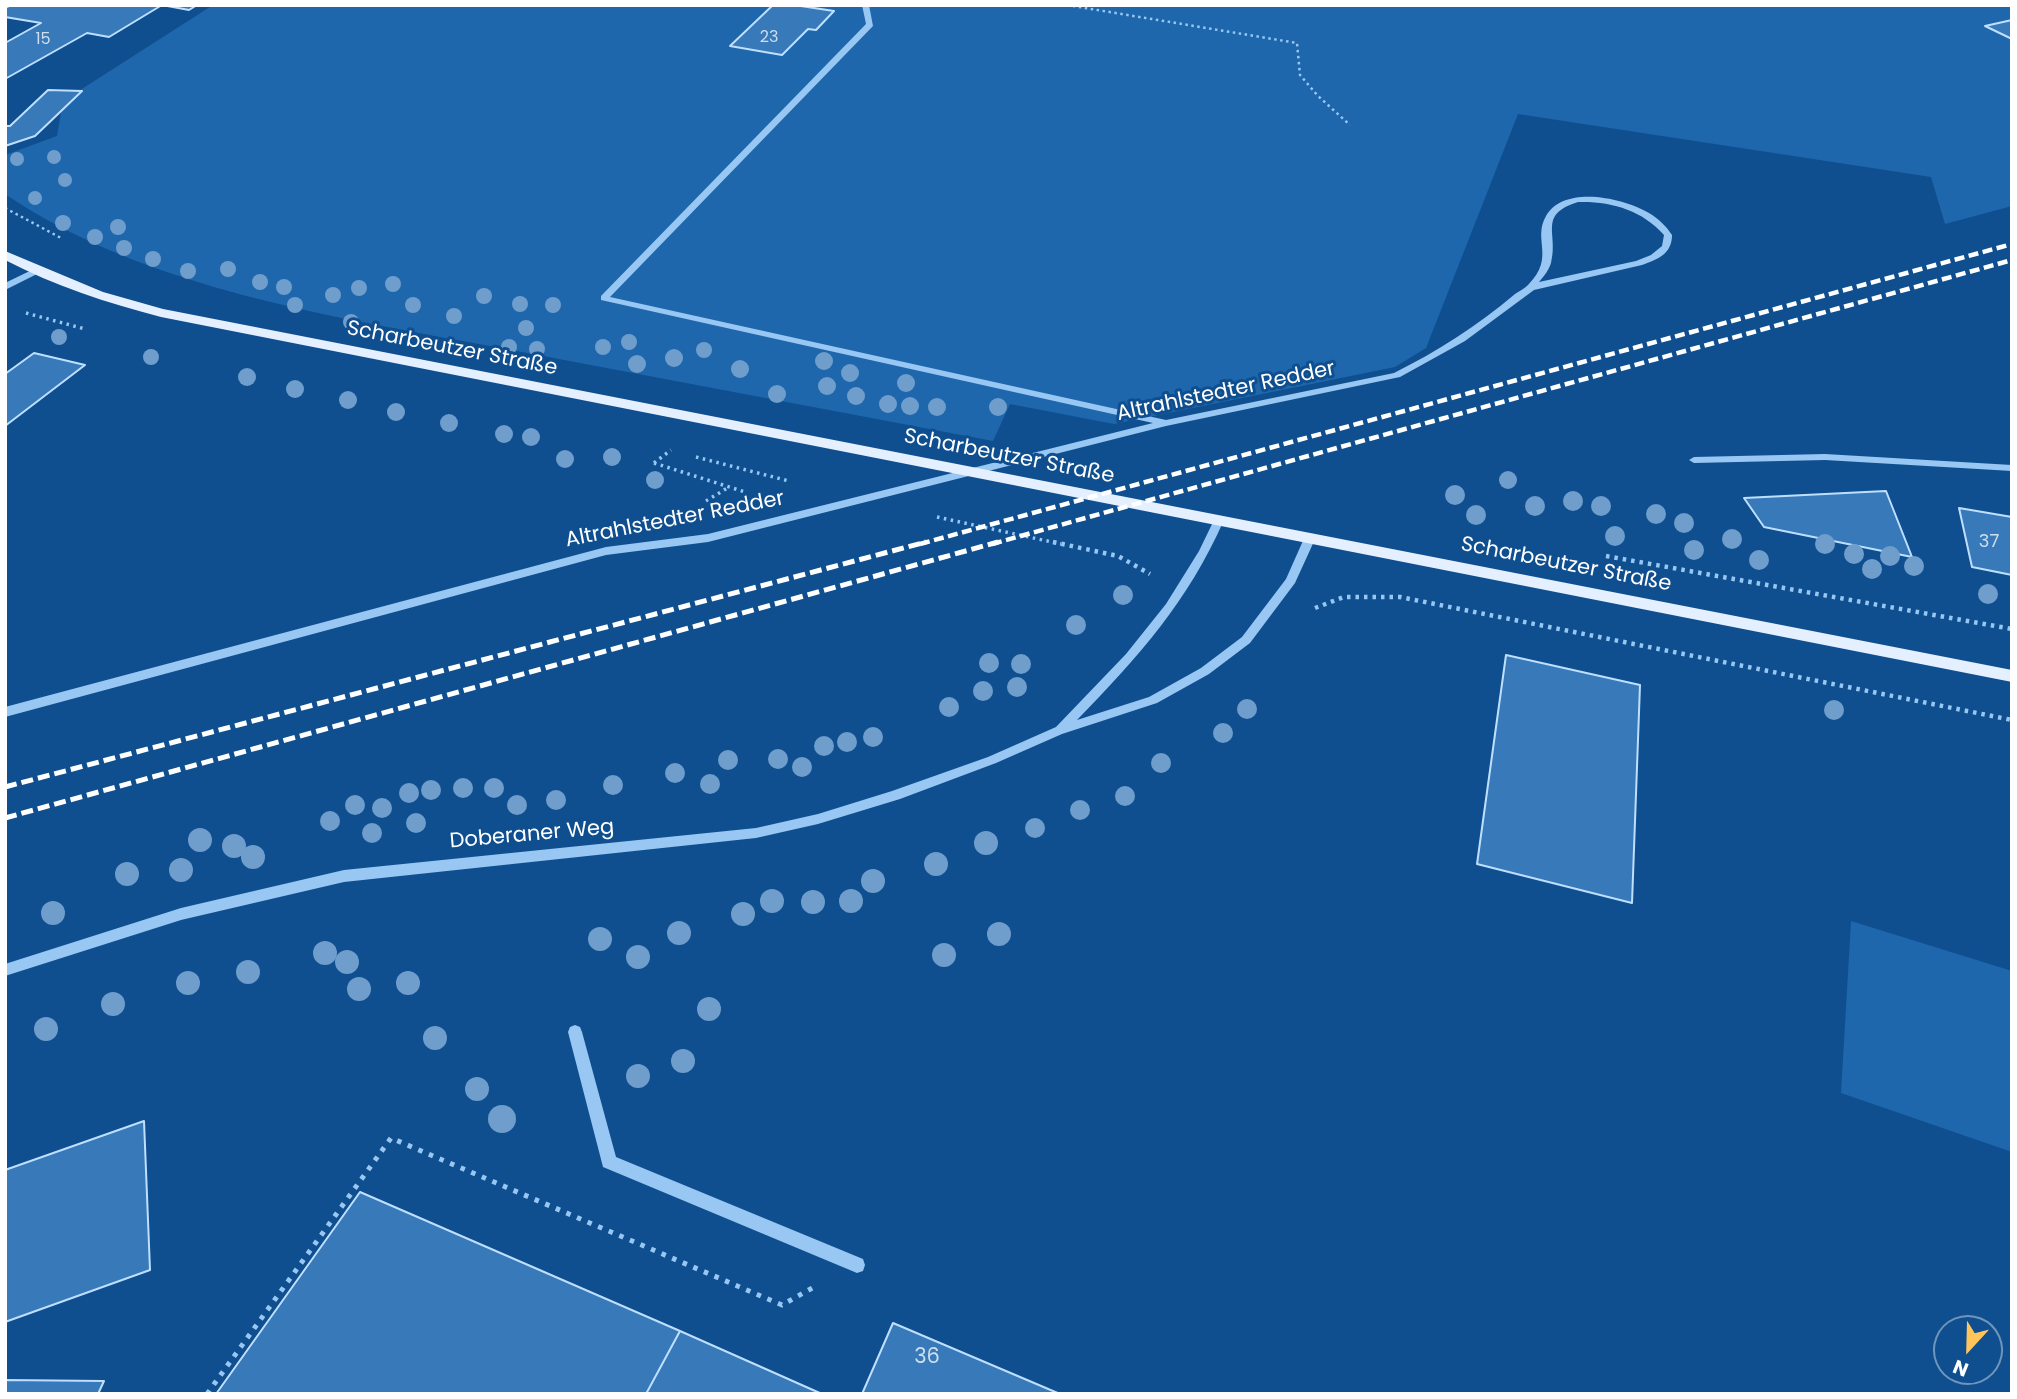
<!DOCTYPE html>
<meta charset="utf-8">
<style>
body{margin:0}
#map{position:relative;width:2017px;height:1399px;overflow:hidden;background:#0f4f8f;font-family:Poppins,sans-serif}
canvas{display:block}
.frame{position:absolute;inset:0;border:7px solid #fff;pointer-events:none}
.north{position:absolute;left:1933px;top:1315px;width:70px;height:70px;box-sizing:border-box;background:#0f4f8f;border:2px solid #6f95bc;border-radius:50%;rotate:202deg;font-size:19px;font-weight:700;line-height:28px;text-align:center;color:#fff}
.north::after{content:'';display:block;margin:auto;width:24px;height:32px;background:#ffc55a;clip-path:polygon(50% 0,100% 100%,50% 72%,0 100%)}
</style>
<div id="map">
<canvas width="2017" height="1399"></canvas>
<div class="frame"></div>
<div class="north">N</div>
</div>
<script>
const context = document.querySelector('canvas').getContext('2d');
context.lineJoin = 'round';
function paint(path, color) { context.fillStyle = color; context.fill(path, 'evenodd'); }
function strokePath(path, color, width, dash) { context.strokeStyle = color; context.lineWidth = width; context.lineCap = dash ? 'butt' : 'round'; context.setLineDash(dash || []); context.stroke(path); }
function drawText(font, color, halo, rows, align = 'center') {
  context.font = font + ' Poppins,sans-serif'; context.lineWidth = 6; context.setLineDash([]); context.textBaseline = 'middle'; context.strokeStyle = halo; context.fillStyle = color; for (const [text, x, y, turn = 0] of rows) {
    context.save(); context.translate(x, y); context.rotate((+turn || 0) * Math.PI / 180); context.textAlign = isNaN(turn) ? turn : align; if (halo) context.strokeText(text, 0, 0); context.fillText(text, 0, 0); context.restore();
  }
}
paint(new Path2D(`
 M213,5H2012V206L1945,224L1931,177L1518,114L1426,348L1395,367L1114,424L1010,404L993,441C831,410 668,380 506,349C341,318 146,290 5,194V155L57,136L63,101Z
 M1851,921L2012,971V1152L1841,1093Z`), '#1e67ac');
const building = new Path2D(`
 M11,5H197L189,10L162,5L109,37L87,33L5,79V43L41,23L5,17V8Z
 M773,5H794L834,11L816,30L808,29L782,55L730,46Z
 M2012,20V39L1985,26Z
 M48,90L82,91L35,136L5,146V126H10Z
 M34,353L85,365L5,426V374Z
 M1886,491L1912,557L1764,527L1744,498Z
 M1959,508L2012,517V575L1972,567Z
 M1506,655L1640,685L1632,903L1477,864Z
 M144,1121L150,1270L5,1322V1170Z
 M360,1192L680,1331L646,1394H216Z
 M893,1323L1060,1394H862Z
 M680,1331L822,1394H646Z
 M5,1380L104,1381L98,1394H5Z`);
paint(building, '#3779b9');
strokePath(building, '#bfdffe', 2);
strokePath(new Path2D(`
 M1067,5L1297,43L1300,75L1318,96L1350,125
 M5,208L61,238`), '#98c7f3', 2.5, [2.5, 3.5]);
strokePath(new Path2D(`
 M26,313L85,329
 M696,457L789,481
 M654,463L745,492
 M654,463L671,450
 M706,501L729,487
 M937,517L1061,544`), '#98c7f3', 3.5, [2.5, 4.5]);
strokePath(new Path2D(`
 M1053,542L1118,556L1150,574
 M1606,556L2012,629
 M1315,608L1344,597H1400L2012,720`), '#98c7f3', 4.5, [3.5, 5]);
strokePath(new Path2D(`
 M207,1394L391,1138L782,1305L814,1287`), '#98c7f3', 5, [4.5, 7]);
paint(new Path2D(`
 M862,5H869L873,26L610,297L1166,420L1394,373C1438,351 1477,326 1515,294C1519,291 1524,289 1528,285C1556,257 1532,240 1546,216C1564,184 1624,198 1649,213C1659,219 1666,226 1672,235C1672,254 1658,259 1642,265L1534,290L1465,341L1400,377L1166,426L708,542L606,555L5,717V707L606,547L708,534L1153,423L601,300V296L866,24ZM1578,202C1611,201 1642,210 1664,235L1662,246L1651,255L1636,261L1539,282C1544,276 1549,270 1551,263C1559,233 1537,215 1578,202Z
 M36,268L39,269V273L5,290V283Z
 M1825,454L2012,465V471L1825,460L1694,463L1689,460L1694,457Z
 M1219,516L1224,520C1187,603 1140,655 1077,720L1149,697L1201,668L1242,637L1286,579L1306,534H1314L1316,537L1295,583L1250,643L1209,674L1157,703L1062,734L996,763L900,799L818,824L756,838L344,882L181,920L5,976V964L181,908L344,870L756,828L818,814L892,791L988,757L1056,727L1126,654L1166,604L1199,551L1214,520Z
 M575,1025L580,1027L582,1032L616,1157L863,1259L865,1265L863,1271L857,1273L603,1167L568,1032L570,1027Z`), '#98c7f3');
paint(new Path2D(`
 M5,251L103,292L163,309L2012,670V682L161,317C107,303 55,286 5,260Z`), '#e4f0ff');
strokePath(new Path2D(`
 M920,544L2012,244
 M992,544L2012,260`), '#fff', 4.5, [10, 4.5]);
strokePath(new Path2D(`
 M5,787L926,542
 M5,818L998,542`), '#fff', 5, [12, 5]);
context.fillStyle = '#709ecc';
for (const [x, y, r] of [
 [54,157,7],
 [17,159,7],
 [65,180,7],
 [35,198,7],
 [63,223,8],
 [118,227,8],
 [95,237,8],
 [124,248,8],
 [153,259,8],
 [228,269,8],
 [188,271,8],
 [260,282,8],
 [393,284,8],
 [284,287,8],
 [359,288,8],
 [333,295,8],
 [484,296,8],
 [520,304,8],
 [295,305,8],
 [413,305,8],
 [553,305,8],
 [454,316,8],
 [351,322,8],
 [526,328,8],
 [59,337,8],
 [629,342,8],
 [509,347,8],
 [603,347,8],
 [537,349,8],
 [704,350,8],
 [151,357,8],
 [674,358,9],
 [824,361,9],
 [637,364,9],
 [740,369,9],
 [850,373,9],
 [247,377,9],
 [906,383,9],
 [827,386,9],
 [295,389,9],
 [777,394,9],
 [856,396,9],
 [348,400,9],
 [888,404,9],
 [910,406,9],
 [937,407,9],
 [998,407,9],
 [396,412,9],
 [449,423,9],
 [504,434,9],
 [531,437,9],
 [612,457,9],
 [565,459,9],
 [655,480,9],
 [1508,480,9],
 [1455,495,10],
 [1573,501,10],
 [1535,506,10],
 [1601,506,10],
 [1656,514,10],
 [1476,515,10],
 [1684,523,10],
 [1615,536,10],
 [1732,539,10],
 [1825,544,10],
 [1694,550,10],
 [1854,554,10],
 [1890,556,10],
 [1759,560,10],
 [1914,566,10],
 [1872,569,10],
 [1988,594,10],
 [1123,595,10],
 [1076,625,10],
 [989,663,10],
 [1021,664,10],
 [1017,687,10],
 [983,691,10],
 [949,707,10],
 [1247,709,10],
 [1834,710,10],
 [1223,733,10],
 [873,737,10],
 [847,742,10],
 [824,746,10],
 [778,759,10],
 [728,760,10],
 [1161,763,10],
 [802,767,10],
 [675,773,10],
 [710,784,10],
 [613,785,10],
 [463,788,10],
 [494,788,10],
 [431,790,10],
 [409,793,10],
 [1125,796,10],
 [556,800,10],
 [355,805,10],
 [517,805,10],
 [382,808,10],
 [1080,810,10],
 [330,821,10],
 [416,823,10],
 [1035,828,10],
 [372,833,10],
 [200,840,12],
 [986,843,12],
 [234,846,12],
 [253,857,12],
 [936,864,12],
 [181,870,12],
 [127,874,12],
 [873,881,12],
 [772,901,12],
 [851,901,12],
 [813,902,12],
 [53,913,12],
 [743,914,12],
 [679,933,12],
 [999,934,12],
 [600,939,12],
 [325,953,12],
 [944,955,12],
 [638,957,12],
 [347,962,12],
 [248,972,12],
 [188,983,12],
 [408,983,12],
 [359,989,12],
 [113,1004,12],
 [709,1009,12],
 [46,1029,12],
 [435,1038,12],
 [683,1061,12],
 [638,1076,12],
 [477,1089,12],
 [502,1119,14]
]) { context.beginPath(); context.arc(x, y, r, 0, 2 * Math.PI); context.fill(); }
drawText('16px', '#cddeee', null, [
 ["23",769,38],
 ["15",43,40]
]);
drawText('18px', '#cddeee', null, [
 ["37",1989,542]
]);
drawText('21px', '#fff', '#0f4f8f', [
 ["Scharbeutzer Straße",452,349,11],
 ["Altrahlstedter Redder",1226,392,-12],
 ["Scharbeutzer Straße",1009,457,11],
 ["Altrahlstedter Redder",675,520,-11],
 ["Scharbeutzer Straße",1566,565,11],
 ["Doberaner Weg",532,835,-5]
]);
drawText('21px', '#cddeee', null, [
 ["36",927,1358]
]);
</script>
